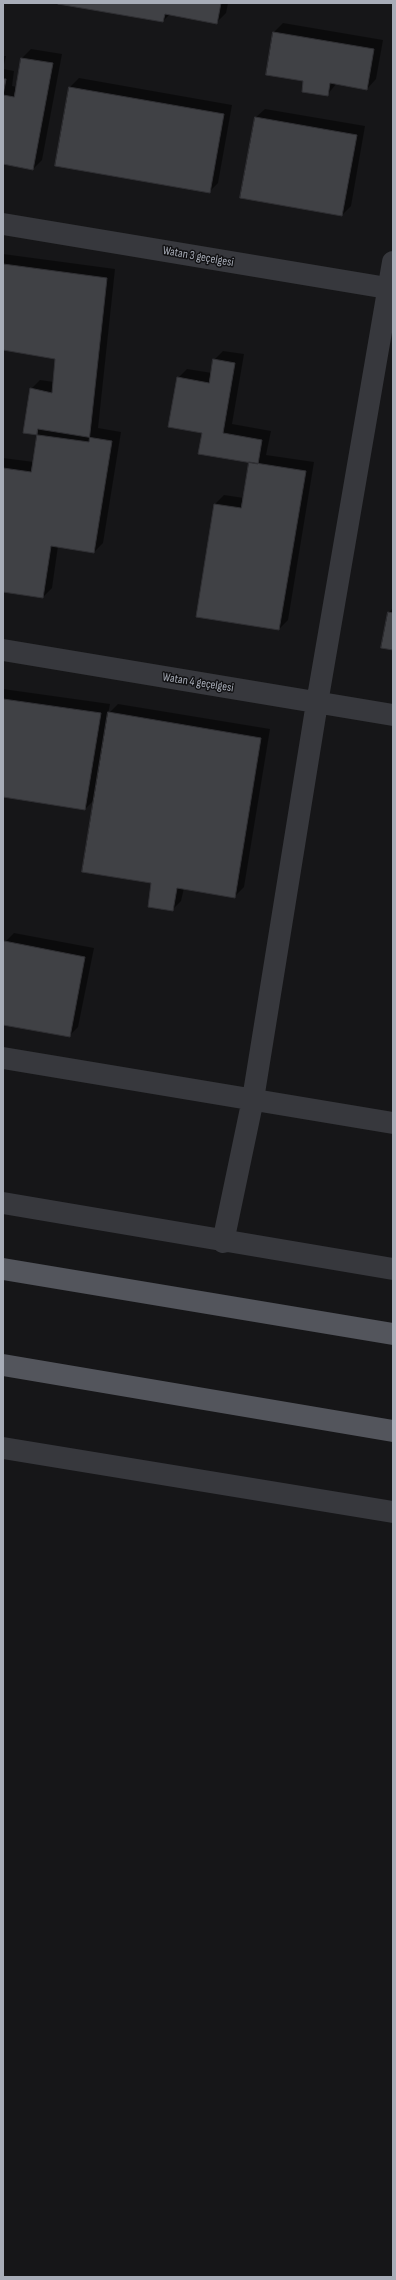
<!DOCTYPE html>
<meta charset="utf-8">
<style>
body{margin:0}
#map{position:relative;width:396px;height:2280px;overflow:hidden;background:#161618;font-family:"Sofia Sans Condensed",sans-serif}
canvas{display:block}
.frame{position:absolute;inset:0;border:4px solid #a8adb8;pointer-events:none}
</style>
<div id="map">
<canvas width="396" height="2280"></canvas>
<div class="frame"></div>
</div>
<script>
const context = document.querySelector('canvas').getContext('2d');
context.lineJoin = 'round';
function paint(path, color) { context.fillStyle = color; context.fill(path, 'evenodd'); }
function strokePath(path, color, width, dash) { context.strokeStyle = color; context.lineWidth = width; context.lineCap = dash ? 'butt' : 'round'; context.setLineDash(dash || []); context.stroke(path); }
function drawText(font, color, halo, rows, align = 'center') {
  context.font = font + ' "Sofia Sans Condensed",sans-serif'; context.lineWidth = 3; context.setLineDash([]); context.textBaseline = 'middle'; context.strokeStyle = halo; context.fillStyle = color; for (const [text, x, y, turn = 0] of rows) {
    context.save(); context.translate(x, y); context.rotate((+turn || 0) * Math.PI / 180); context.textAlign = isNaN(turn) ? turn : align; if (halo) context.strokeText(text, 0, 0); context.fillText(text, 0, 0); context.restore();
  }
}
paint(new Path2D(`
 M59,3H228L226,13L217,22L170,14L163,21Z
 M283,23L383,40L376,79L367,89L337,83L327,95L305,81L267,74L274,32Z
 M31,49L62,54L42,160L33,169L3,163V56H6L3,69L14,71L12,86L17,87L22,58Z
 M79,78L232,105L218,183L209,192L70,87Z
 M265,109L365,126L351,206L342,215L255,118Z
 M3,254L115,269L98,428L121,432L103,543L94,552L58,546L52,588L43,597L3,591V458L34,462L38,434L31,389L40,380L54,382L56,359L3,349Z
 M223,351L244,354L232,424L271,431L266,455L314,462L288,620L279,629L215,504L224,495L244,498L250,462L203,432L178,378L187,369L212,373L214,360Z
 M393,608V649L389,612Z
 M3,689L110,704L108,714L118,704L270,729L244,887L234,897L184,888L181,901L172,910L95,799L85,809L3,796Z
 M14,933L94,948L78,1027L69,1036L3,1024V953L5,942Z`), '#0007');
const building = new Path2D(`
 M221,3L217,24L165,14L163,22L58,4Z
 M273,32L374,49L367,90L330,83L328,96L302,92L303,81L266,75Z
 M21,58L53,63L33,170L3,164V79H6L3,95L14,97Z
 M69,87L224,114L210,193L55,166Z
 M255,117L357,135L342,216L240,198Z
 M3,264L107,278L89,442L23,433L30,388L52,393L55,359L3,350Z
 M213,359L235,363L223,433L262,440L258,464L198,454L202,433L168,427L177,377L209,383Z
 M38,429L112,441L94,553L51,546L43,598L3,592V468L31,472Z
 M249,462L306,471L279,630L196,617L214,504L241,508Z
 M388,612L393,613V650L381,648Z
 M3,699L101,713L85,810L3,797Z
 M108,712L261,738L235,898L177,888L173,911L148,907L151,883L82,872Z
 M4,941L85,957L70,1037L3,1025Z`);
paint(building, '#404145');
strokePath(building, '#303034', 1);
strokePath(new Path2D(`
 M3,224L393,289
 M3,650L393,715
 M3,1058L393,1123
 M3,1203L393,1269
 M223,1242L253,1099L317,703L393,262
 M3,1448L393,1512`), '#37383d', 22);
strokePath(new Path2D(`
 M3,1269L393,1334
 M3,1365L393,1431`), '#53555c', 22);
drawText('12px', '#a8adb8', '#111113', [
 ["Watan 3 geçelgesi",198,257,10],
 ["Watan 4 geçelgesi",198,683,9]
]);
</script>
